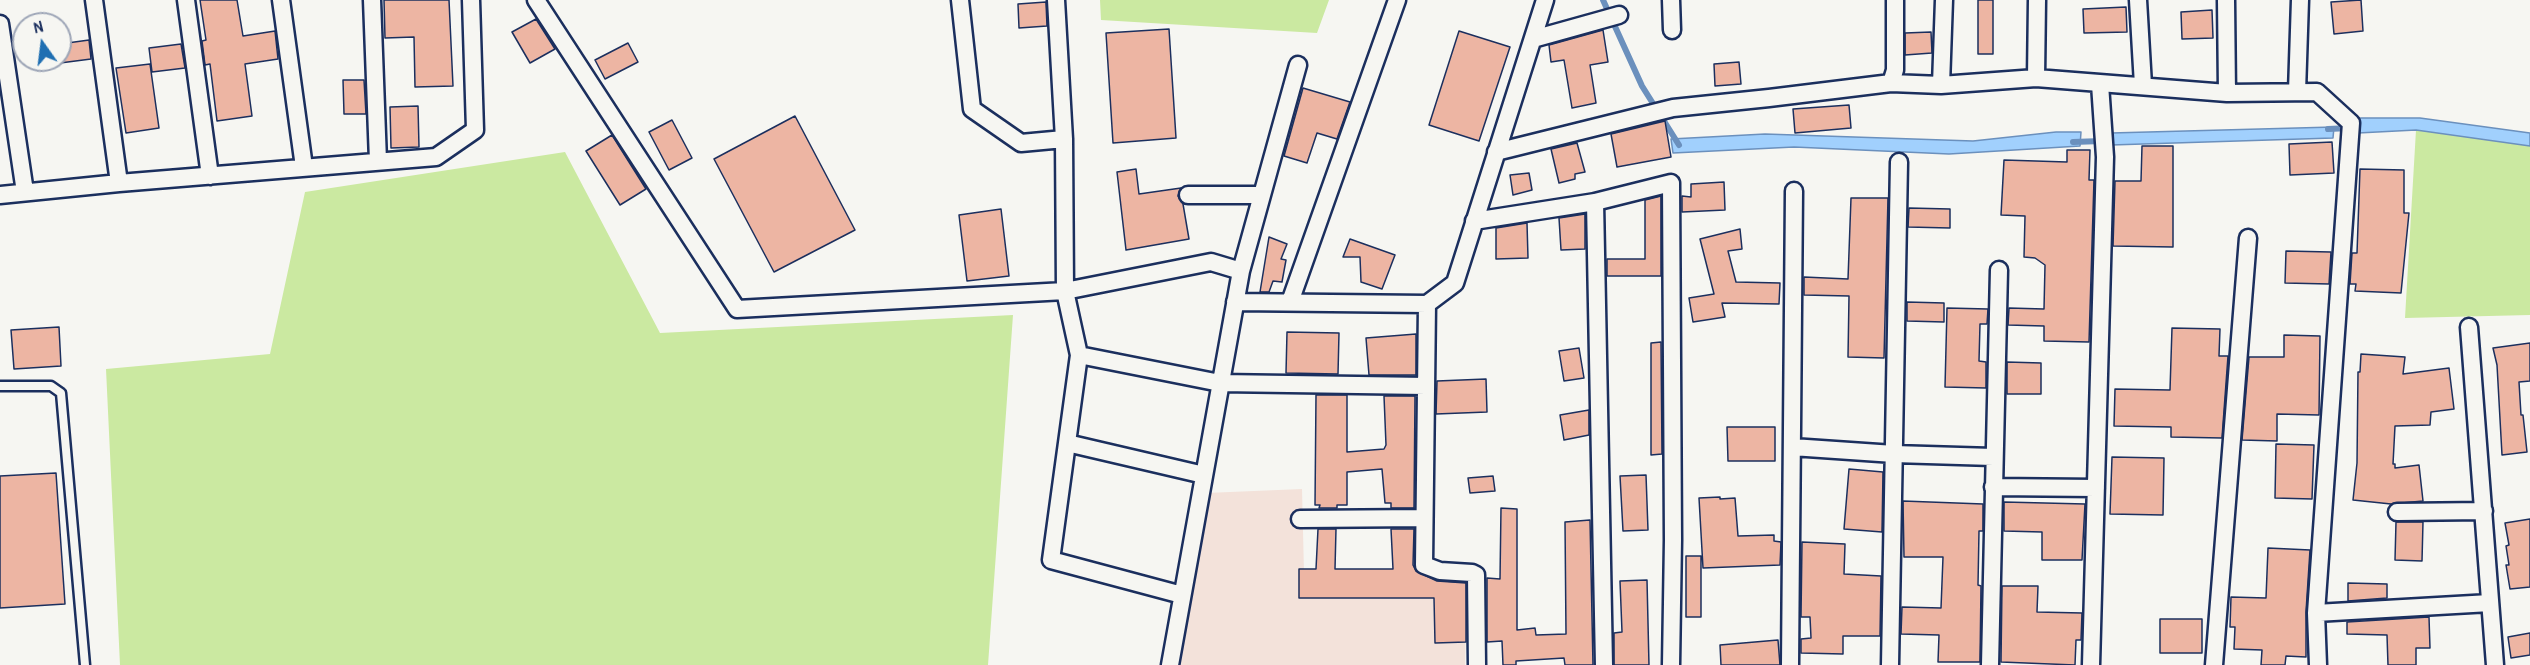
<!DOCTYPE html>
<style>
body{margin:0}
#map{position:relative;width:2530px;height:665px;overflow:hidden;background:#f6f6f2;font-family:"Patrick Hand",sans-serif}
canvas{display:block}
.north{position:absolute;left:12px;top:12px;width:60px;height:60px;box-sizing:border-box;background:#f6f6f2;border:2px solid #9ea6b7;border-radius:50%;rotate:346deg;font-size:16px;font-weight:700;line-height:24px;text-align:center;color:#1b2f5e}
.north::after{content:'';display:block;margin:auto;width:21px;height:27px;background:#1f6fb2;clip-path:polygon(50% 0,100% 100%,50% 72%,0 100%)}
</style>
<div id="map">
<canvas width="2530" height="665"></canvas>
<div class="north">N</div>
</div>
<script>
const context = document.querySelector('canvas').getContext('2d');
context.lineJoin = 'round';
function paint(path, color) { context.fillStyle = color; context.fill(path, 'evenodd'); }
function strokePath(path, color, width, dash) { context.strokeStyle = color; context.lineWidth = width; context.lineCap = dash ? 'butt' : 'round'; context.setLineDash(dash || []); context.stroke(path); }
paint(new Path2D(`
 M1302,489L1304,573L1467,575L1465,665H1174L1206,493Z`), '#f3e2da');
paint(new Path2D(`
 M1100,0H1329L1317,33L1101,20Z
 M2416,130L2530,146V315L2405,318Z
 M565,152L660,333L1013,315L988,665H120L106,369L270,354L305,192Z`), '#cbe9a1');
const water = new Path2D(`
 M2358,118H2420L2530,133V146L2416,130L2358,133Z
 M2334,127L2333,138L2111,145V133Z
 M2056,132H2081L2080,146L1949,154L1794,147L1673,153L1671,139L1765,134L1973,141Z`);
paint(water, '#a1d0fd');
strokePath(water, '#6b90bd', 1.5);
strokePath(new Path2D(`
 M1603,0L1642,86L1679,145
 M2328,129L2350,128
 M2073,142L2102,141`), '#6b90bd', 6);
const building = new Path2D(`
 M200,0H237L243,36L275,31L278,59L245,64L252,116L217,121L210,64L205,65L202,41L206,40Z
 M384,0H449L453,86L415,87L414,37L385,38Z
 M1978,0H1993V54H1978Z
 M2361,0L2363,31L2334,34L2331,2Z
 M1046,2L1047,26L1019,28L1018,4Z
 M2126,7L2127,32L2084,33L2083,9Z
 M2212,10L2213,38L2182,39L2181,12Z
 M536,19L555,49L530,63L512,32Z
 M1169,29L1176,138L1113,143L1106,33Z
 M1603,30L1608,62L1590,65L1596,103L1572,108L1564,60L1551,62L1549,45Z
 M1459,31L1510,47L1479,141L1429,125Z
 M1931,32L1932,53L1905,55V33Z
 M89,40L91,59L60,63V44Z
 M628,43L638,62L605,79L595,60Z
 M181,44L185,68L152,72L149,48Z
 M1739,62L1741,84L1715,86L1714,64Z
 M150,64L159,128L126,133L116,68Z
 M343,80H364L366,114H344Z
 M1303,88L1350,102L1337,139L1317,133L1307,163L1284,156Z
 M1849,105L1851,128L1795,133L1793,109Z
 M418,106L419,147L391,148L390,107Z
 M795,116L855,230L774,272L714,159Z
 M672,120L692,158L669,170L649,132Z
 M1665,121L1671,157L1617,167L1611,134Z
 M612,135L646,189L620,205L586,151Z
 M2332,142L2334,173L2290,175L2289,144Z
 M1577,143L1585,172L1575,174V179L1559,183L1551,149Z
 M2142,146H2173V247L2113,246L2115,181H2141Z
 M2067,150H2090L2089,180H2094L2089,342L2044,341V326L2008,325L2009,308L2044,309L2045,265L2035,258L2024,257L2025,216L2001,215L2004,160L2067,162Z
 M1136,169L1139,194L1181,188L1178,196L1183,204L1189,239L1126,250L1117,172Z
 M2360,169L2404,170V213H2409L2401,293L2355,291L2356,284H2350L2352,253H2357Z
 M1529,173L1532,190L1513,195L1510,175Z
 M1724,182L1725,210L1682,212V196L1691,197V184Z
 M1661,196V276H1607V259H1645V200Z
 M1851,198H1888L1884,358L1848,357L1849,296L1804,295V277L1848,279Z
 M1909,208L1950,209V228L1908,227Z
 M1001,209L1009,276L967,281L959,215Z
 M1585,214V249L1561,250L1559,218Z
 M1527,223L1528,258L1496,259V228Z
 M1740,229L1742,249L1728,251L1736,282L1780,283L1779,304L1722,303L1725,317L1693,322L1689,298L1714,294L1700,239Z
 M1269,237L1287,244L1281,259L1286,260L1282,282L1273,281L1269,292H1260Z
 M1350,239L1395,255L1382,289L1361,282L1360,257H1343Z
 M2286,251L2331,252L2329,284L2285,283Z
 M1907,302L1944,303V322L1907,321Z
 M1947,308L1988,309L1987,324H1980L1979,361L1986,362V388L1945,387Z
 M59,327L61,366L14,369L11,330Z
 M2172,328L2220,329L2219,356H2228L2222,438L2171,437V427L2114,426L2115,389L2170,390Z
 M1287,332L1339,333L1338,374L1286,373Z
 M1416,334V375H1369L1366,338Z
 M2284,335L2320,336L2319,415L2277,414V441L2242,440L2249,357H2284Z
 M1661,342L1662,454L1651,455V343Z
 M2530,343V381L2519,382L2521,415H2523L2527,452L2502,455L2497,365L2493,348Z
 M1579,348L1584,378L1564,381L1559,351Z
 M2361,354L2405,357L2403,374L2449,368L2454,409L2431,412L2430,425L2395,426L2393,464H2395V468L2419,465L2423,501L2391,504L2353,500L2357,463L2358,372H2360Z
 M2007,362L2041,363V394H2007Z
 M1486,379L1487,412L1436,414L1437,381Z
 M1316,395H1347V452L1384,449L1386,445L1384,396H1415L1414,508H1391V503H1385L1382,469L1347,472V505H1337V508H1319L1320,505H1315Z
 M1589,410V435L1564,440L1560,415Z
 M1727,427H1775V461H1728Z
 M2276,444L2314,445L2312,499L2275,498Z
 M2112,457L2164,458L2163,515L2110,514Z
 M1849,469L1883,472L1882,532L1844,529Z
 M56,473L65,604L0,608V476Z
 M1646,475L1648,530L1623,531L1620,476Z
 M1493,476L1495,491L1470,493L1468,478Z
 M1720,497V499L1735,498L1738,536L1774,535V541L1781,542L1780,565L1703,568L1699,498Z
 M1903,501L1983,504V531H1979L1978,585L1981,586L1980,662H1938L1939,635L1901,634L1902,607L1941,608L1943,557H1904Z
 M2004,502L2085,504L2082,560H2042V532L2004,531Z
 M1501,508L1517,509V630L1535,628L1536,635L1566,634L1565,522L1590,520L1593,665H1565L1564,658L1516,661V665H1503L1502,641L1487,642V578L1500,579Z
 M2530,519V587L2510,589L2506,565H2509L2506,546L2509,545L2505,523Z
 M2396,522H2423L2422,561L2395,560Z
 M1318,529H1336L1335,569H1393L1391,529H1414L1413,565L1416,571L1437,581L1466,583V642L1435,643L1434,598H1299V569H1316Z
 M1802,542L1845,544L1844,574L1881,576L1880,636H1843V654L1801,653V639L1811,638L1810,617H1801Z
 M2268,548L2310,550L2306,612V657L2286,656L2285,665H2261L2262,650L2234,649L2235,627H2230L2231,597L2266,598Z
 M1686,556H1701V617H1686Z
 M1647,580L1649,665H1614V633L1622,632L1620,581Z
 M2348,583L2387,584V598L2348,601Z
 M2002,586H2038L2037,612L2082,613L2081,640H2076L2075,665L2001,662Z
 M2429,617L2430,648H2416V665H2388L2387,635L2347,634V622Z
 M2160,619H2202V653H2160Z
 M2530,633V655L2511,658L2508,637Z
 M1778,640L1780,665H1721L1720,645Z`);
paint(building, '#edb5a3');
strokePath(building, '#1b2f5e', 1.5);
const lane = new Path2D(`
 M0,386H51L61,393L85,665`);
const street = new Path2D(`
 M94,0L119,183
 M186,0L210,176
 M281,0L304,167
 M372,0L378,161
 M536,0L737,309L1065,291L1211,262L1241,271
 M960,0L972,109L1021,143L1064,139
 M1056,0L1064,139L1065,291L1079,355L1051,560L1182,595
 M1671,0L1672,30
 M2138,0L2143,85
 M2226,0L2227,93
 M0,24L25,192
 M1533,39L1619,15
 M2036,78L2037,0
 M1891,83L1895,70V0
 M1941,85L1944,0
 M2297,92L2300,0
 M1496,152L1673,108L1769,98L1891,83L1941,85L2036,78L2227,93L2317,92L2351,123L2316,613L2318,665
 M0,195L119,183L436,157L475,130L471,0
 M1188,195H1262
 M1474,221L1595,202
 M1235,302L1427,304L1455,283L1545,0
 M1290,302L1397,0
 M1427,304L1424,565L1440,571L1472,573L1476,575L1477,665
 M2469,327L2495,665
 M1079,355L1220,383L1426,386
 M1067,443L1204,475
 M1792,447L1894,454L1993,457
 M1993,487L2096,488
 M2397,512L2484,511
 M1300,519L1424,518
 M2316,613L2490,603
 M1170,665L1241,271L1298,65
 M1604,665L1595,202L1671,183L1673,540L1671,665
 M1790,665L1794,191
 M1890,665L1899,162
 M1990,665L1999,270
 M2091,665L2105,157L2100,84
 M2214,665L2248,238`);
strokePath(lane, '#1b2f5e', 13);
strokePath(street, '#1b2f5e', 21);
strokePath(lane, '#f6f6f2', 8);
strokePath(street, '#f6f6f2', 16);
</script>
